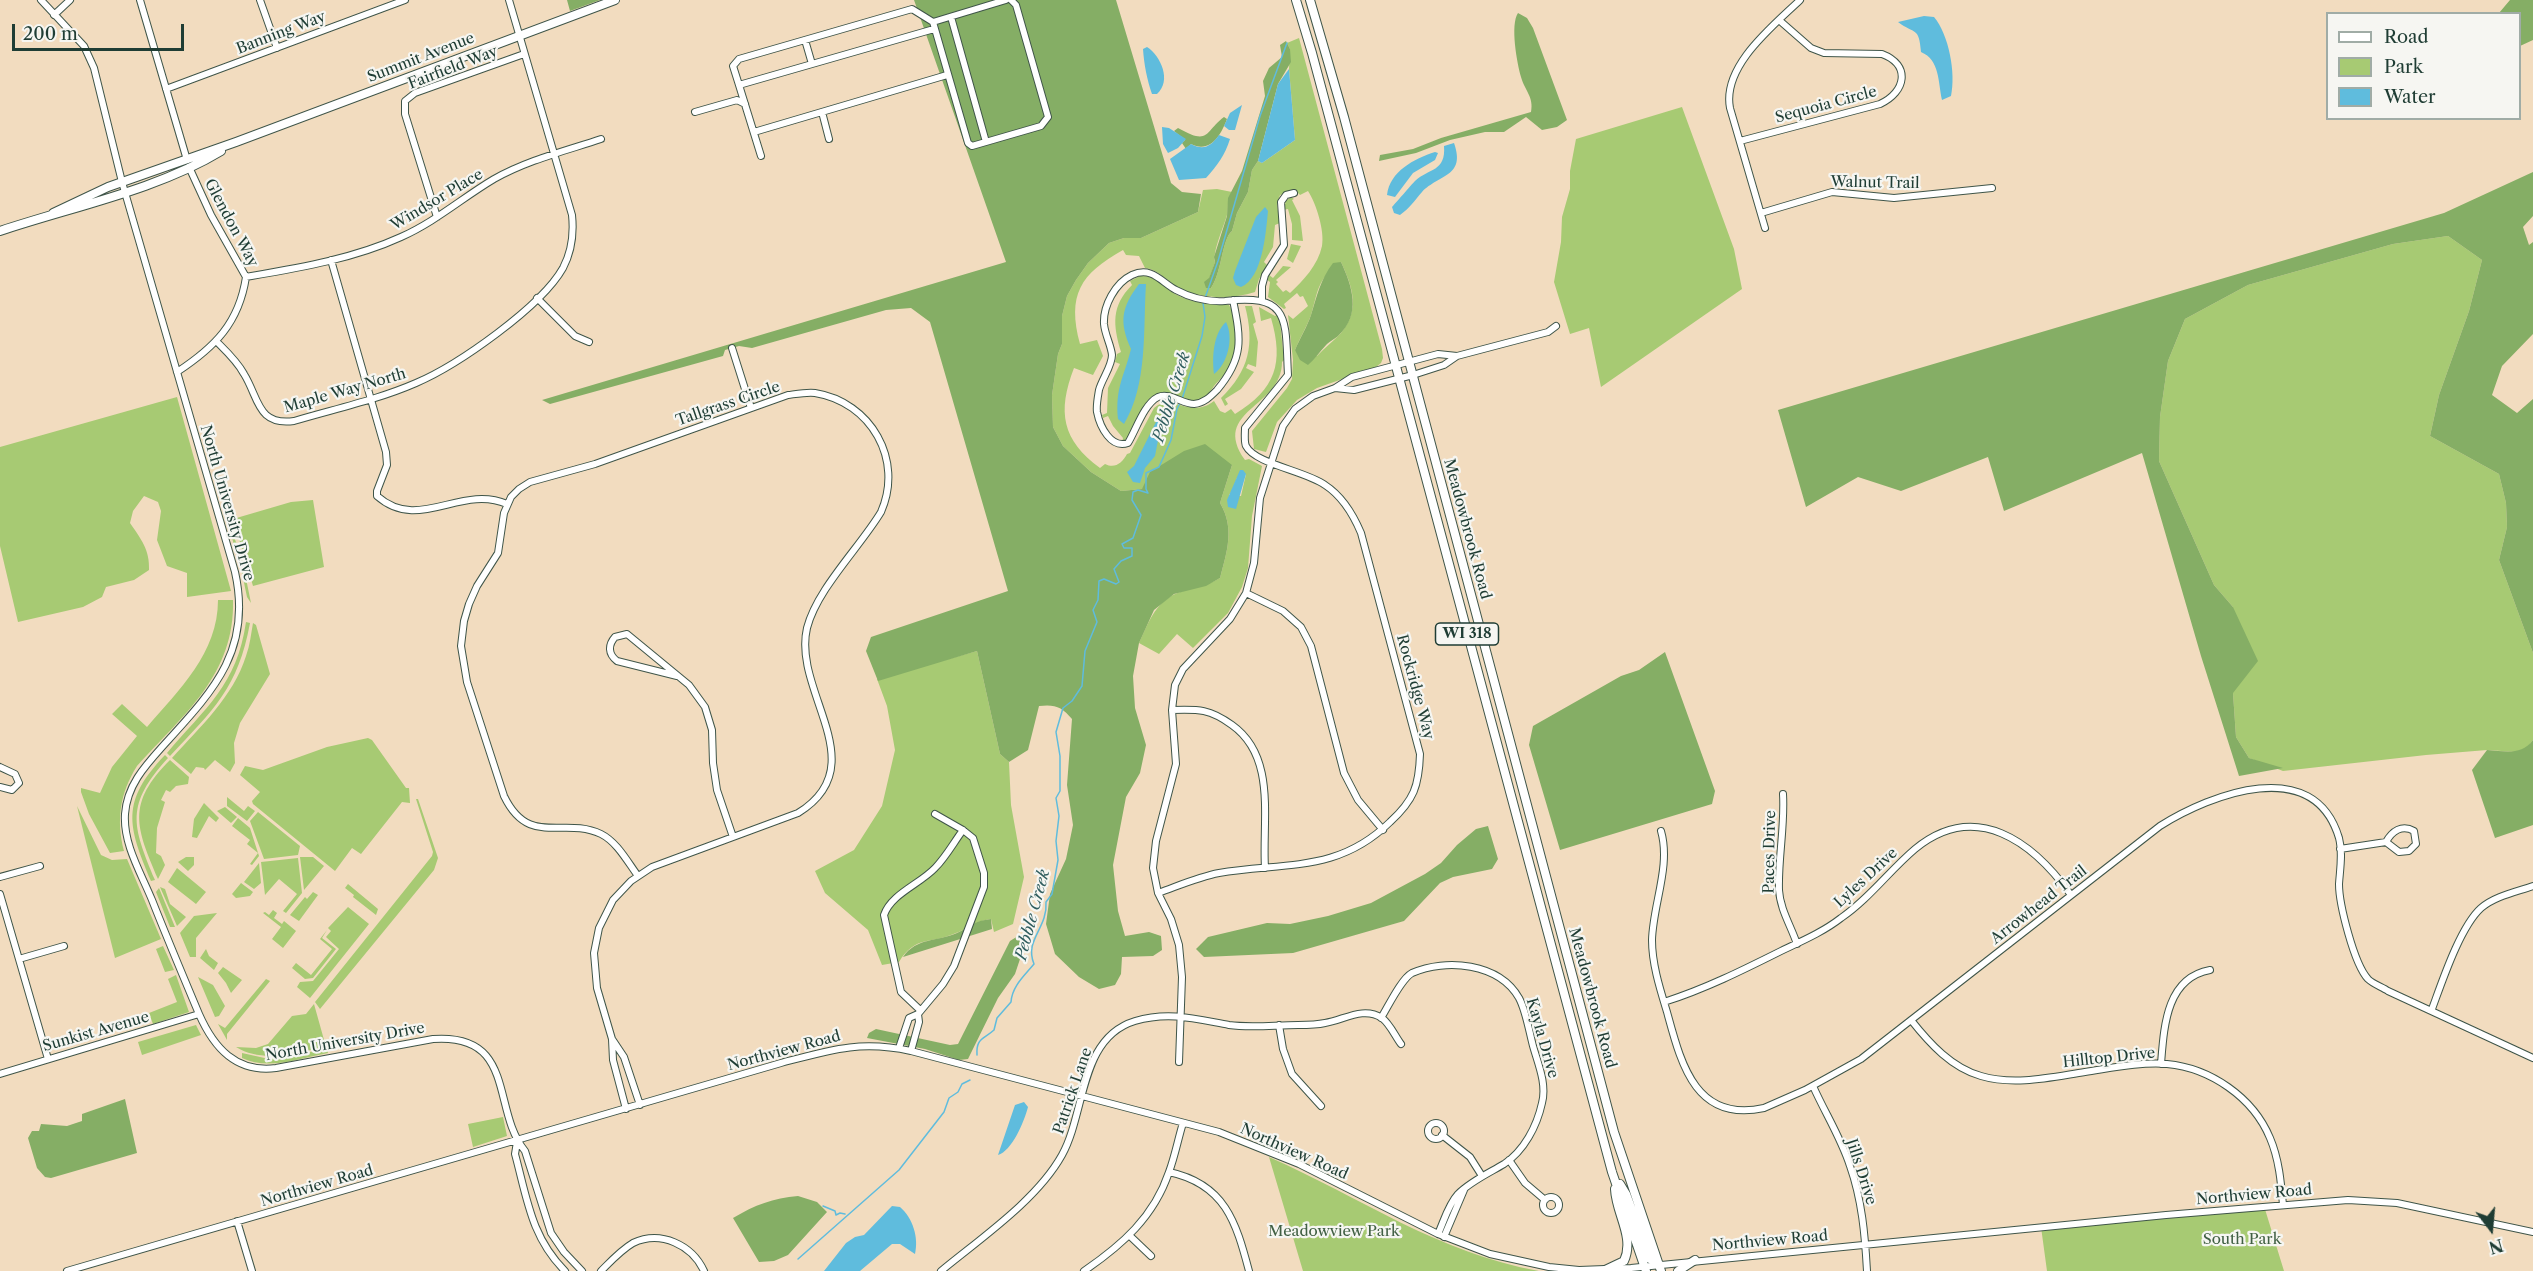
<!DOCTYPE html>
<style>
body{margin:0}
#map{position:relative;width:2533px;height:1271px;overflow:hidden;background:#f2dcbf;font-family:"Libre Caslon Text",serif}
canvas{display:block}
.legend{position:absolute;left:2326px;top:12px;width:195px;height:108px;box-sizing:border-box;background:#f6f6f2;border:2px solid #a0aca6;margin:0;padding:8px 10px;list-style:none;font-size:18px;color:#1f3d34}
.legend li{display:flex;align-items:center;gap:12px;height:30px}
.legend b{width:30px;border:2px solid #a0aca6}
.north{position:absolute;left:2461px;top:1199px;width:60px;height:60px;-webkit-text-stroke:4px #f6f6f2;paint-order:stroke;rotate:164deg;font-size:16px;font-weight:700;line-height:24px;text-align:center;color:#1f3d34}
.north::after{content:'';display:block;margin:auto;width:21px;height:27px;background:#1f3d34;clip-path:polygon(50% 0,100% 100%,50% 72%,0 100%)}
.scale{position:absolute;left:12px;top:24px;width:172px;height:27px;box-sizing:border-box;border:3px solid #1f3d34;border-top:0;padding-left:8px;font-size:18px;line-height:21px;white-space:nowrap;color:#1f3d34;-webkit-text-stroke:4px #f6f6f2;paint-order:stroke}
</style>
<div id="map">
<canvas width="2533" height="1271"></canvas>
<ul class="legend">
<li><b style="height:8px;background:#fff"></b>Road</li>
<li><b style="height:16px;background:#a7ca73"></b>Park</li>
<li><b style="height:16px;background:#5fbcdd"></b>Water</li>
</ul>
<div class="north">N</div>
<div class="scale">200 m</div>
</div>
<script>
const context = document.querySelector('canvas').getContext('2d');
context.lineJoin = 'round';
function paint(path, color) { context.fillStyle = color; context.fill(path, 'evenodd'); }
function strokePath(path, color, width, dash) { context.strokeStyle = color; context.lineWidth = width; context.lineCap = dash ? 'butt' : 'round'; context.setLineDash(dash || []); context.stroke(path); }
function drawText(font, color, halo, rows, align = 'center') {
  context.font = font + ' "Libre Caslon Text",serif'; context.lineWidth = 4.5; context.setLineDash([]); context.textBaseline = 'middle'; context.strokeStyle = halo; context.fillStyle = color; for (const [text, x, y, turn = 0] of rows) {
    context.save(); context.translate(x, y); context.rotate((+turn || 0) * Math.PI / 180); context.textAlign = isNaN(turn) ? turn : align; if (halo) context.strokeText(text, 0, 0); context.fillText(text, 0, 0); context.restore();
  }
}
paint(new Path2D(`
 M1299,38L1382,349L1383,358L1381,363L1376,367L1317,388L1297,400L1277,422L1266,452L1254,449L1252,431L1287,388L1292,379L1293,360L1288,315L1293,319L1308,306L1303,296L1300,297L1297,293L1284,304L1286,308L1284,309L1268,297L1270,282L1266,279L1269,275L1273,278L1283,266L1291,267L1276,280L1278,282L1276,284L1283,292L1286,290L1290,293C1303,281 1318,265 1322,246C1325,231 1316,203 1308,191L1300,195C1292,185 1289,194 1280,195L1277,205L1280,223L1275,225L1273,247L1264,262L1268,266L1259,279L1255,292C1231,300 1199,299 1177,287C1166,280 1159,270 1145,268L1139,256L1126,255L1123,250C1080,274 1067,295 1080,344L1097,340L1103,356L1093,375L1074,368C1057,412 1062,440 1100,468L1105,464C1115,469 1122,463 1127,454L1130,453L1154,408C1172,391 1189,420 1214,401L1220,411L1225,413L1231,409L1235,414C1276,389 1284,363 1271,318L1261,321L1259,307L1275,316L1277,315L1280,322L1284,360L1282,362C1282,408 1210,410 1245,460L1249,459L1262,466L1252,516L1248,568L1242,587L1228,613L1193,648L1177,634L1159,654L1139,643C1148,624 1155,603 1175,594C1191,587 1205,587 1220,578C1227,552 1235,528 1220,503L1232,465L1142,489L1121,491L1091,472L1063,446L1053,427L1052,395L1058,354L1062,344V316L1067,296L1076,280L1088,263L1109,243L1124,238H1141L1198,212L1203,190L1217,189L1232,192C1226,201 1229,207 1227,215C1224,226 1212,253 1215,262L1209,279L1211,288C1222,272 1222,239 1232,231L1237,213L1248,192L1252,170L1258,161L1262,163L1295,140L1289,69L1290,49L1287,43ZM1341,262C1352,286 1361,309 1341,333C1334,341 1324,348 1317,356L1295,350C1300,338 1307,326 1311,315C1319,288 1317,280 1341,262ZM1246,474L1241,496L1229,495L1232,491L1237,478Z
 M1682,107L1734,249L1742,289L1601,387L1589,328L1570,334L1554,282L1561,242L1562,217L1570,189V171L1576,139Z
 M1291,197L1294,199L1292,200L1300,216L1303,241L1292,240V224L1288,209L1283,210L1286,201Z
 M2448,236L2482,260L2469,311L2439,395L2430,436L2499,474L2506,503L2507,527L2499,560L2533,653V740L2526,749L2516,752L2487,750L2426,755L2283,771L2249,758L2236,737L2233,693V607L2214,585L2159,461L2160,417L2168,361L2185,319L2248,285L2393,244Z
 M1291,244L1301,246L1293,263L1287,259Z
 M1140,276C1156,275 1164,288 1177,295C1193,303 1212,305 1229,305C1238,320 1237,348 1231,364C1228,372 1220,379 1214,386C1211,390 1207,397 1201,399C1185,406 1169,385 1152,397C1137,407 1138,434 1122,442L1123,438L1113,426L1108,416L1103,418L1102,415L1107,413L1108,388L1120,364L1115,362L1117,354L1121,352C1113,325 1111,306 1132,285L1130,281Z
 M1245,306H1252L1256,322L1253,324L1258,342L1256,367L1248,364L1246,368L1254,372L1241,389L1225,399L1228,404L1225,406L1221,398C1249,371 1255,344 1245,306Z
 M177,397L231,591L187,597V573L167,566L157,540L161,511L158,502L144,496L133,511L130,523C141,539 150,550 149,570L134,580L106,587L102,597L83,607L18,622L0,546V447Z
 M313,500L324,567L253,586L233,519L291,502Z
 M223,506L242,559L251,603L247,597L242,573Z
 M218,600H233C235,675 184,714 137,766C120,793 116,820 124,851L110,853L89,814L81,792V788L100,793L112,767L137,736L112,714L122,704L147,727C179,690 218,653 218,600Z
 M246,622L250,623C238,688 214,709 170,756L167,753C205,708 237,685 246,622Z
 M253,623L256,625L270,674L240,723L234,743L235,763L230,772L215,760L205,770L204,768L196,767L191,774L172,758C200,727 233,697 246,656C250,645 251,634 253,623Z
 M977,651L1000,754L1009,762L1011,805L1024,877L1013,924L994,932L991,919C972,922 971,927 956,933C932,944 915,935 899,962L882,965L868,930L825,893L815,871L854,850L882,806L895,750L887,706L877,679Z
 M368,738L372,740L406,788H409L410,803L402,802L361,854L352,848L335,871L253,804L252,801L260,792L240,775L245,766L263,770L327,747Z
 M165,755L168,758C125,805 132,825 155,880L151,881C128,826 120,802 165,755Z
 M170,760L189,777L188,784L176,786L170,792L166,790L161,800L165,802L157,828L156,853L161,856L165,865L158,879C136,827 126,804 170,760Z
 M227,797L244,811L248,806L255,811L247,821L227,806Z
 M416,799H418L438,858L434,870L320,1009L315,1002L432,856L433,852Z
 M204,803L219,818L216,822L209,816L197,838L192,837L194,819Z
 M77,806L101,855L112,860L127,859L161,939L115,958Z
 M225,807L237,817L231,823L217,811Z
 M258,812L300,846L298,855L264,859L250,821Z
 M238,818L250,828L259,856L252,865L250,864L258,853L247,844L250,840L232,826Z
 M186,857H194V865L188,871L178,862Z
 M300,857H313L324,866L304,890Z
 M298,858L302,893L286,913L283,911L297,894L279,879L265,895L261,862Z
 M259,863L261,883L254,889L244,882Z
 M177,868L206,892L196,904L168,882Z
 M241,883L253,892L250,896L236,898L232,894Z
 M348,884L378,909L376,915L353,897L354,895L345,888Z
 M160,887L165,889L170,904L186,917L177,926Z
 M159,888L175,927H170L156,892Z
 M313,892L318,895L299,921L290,915L305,897L307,899Z
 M348,907L369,924L310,998L297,987L300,982L313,981L339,949L326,937L331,931L328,928Z
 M273,910L277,913L274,918L282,924L284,921L296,931L283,948L272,939L281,927L263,913L265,912L269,915Z
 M217,913L196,938V957H190L180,933L194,916Z
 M327,930L322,938L336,949L313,978L305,979L292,968L296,963L311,975L332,949L320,939Z
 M163,946L174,970L165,972L156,949Z
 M206,949L209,956L218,963L214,970L200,958Z
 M223,967L242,980L231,993L226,983L218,973Z
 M176,975L189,1012L153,1024L149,1013L177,1002L168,979Z
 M198,977L213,985L225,1006L219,1016L215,1017Z
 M266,979L270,981L227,1034V1040L218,1024L225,1028Z
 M314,1004L326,1047C296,1052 264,1064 236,1047L256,1048L268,1044L292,1016L306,1014Z
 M196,1025L201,1035L142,1055L138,1042Z
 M327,1049L328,1053C301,1058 268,1071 242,1058V1053L269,1059Z
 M503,1117L507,1136L473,1147L468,1124Z
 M1269,1157C1362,1198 1438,1253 1539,1271H1303Z
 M2264,1206L2284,1271H2047L2041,1227Z`), '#a7ca73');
paint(new Path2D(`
 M567,0H600L570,11Z
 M914,0H1116L1171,183L1182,192L1201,194L1198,212L1141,238H1124L1109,243L1088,263L1076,280L1067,296L1062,316V344L1058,354L1052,395L1053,427L1063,446L1091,472L1121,491L1142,489L1150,472L1184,451L1205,444L1232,465L1220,503C1235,528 1227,552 1220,578L1206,586L1174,594L1154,610L1139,643L1133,676L1135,708L1146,745L1140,773L1126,797L1113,865L1118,911L1125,936L1149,932L1161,936L1162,950L1153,956L1122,957L1121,974L1115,985L1099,989L1079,977L1055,954L1046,924L1050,894L1066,859L1073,825L1067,785L1072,719C1062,707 1055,704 1039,706L1028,750L1009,762L1000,754L977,651L878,681L866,651L871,637L1008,591L930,322L911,308L886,310L752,348L739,346L725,350L723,356L550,404L542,400L1006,262Z
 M2510,0H2533V40L2520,46V14L2499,13Z
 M1518,13L1527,18L1533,28L1567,120L1557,127L1542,130L1526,117L1504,132H1485L1450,140L1416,153L1379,161L1380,155L1413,149L1441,138L1531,112C1534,97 1525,91 1521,77C1517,63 1510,25 1518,13Z
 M1286,41L1290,49L1291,62L1278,84L1258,161L1252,170L1248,192L1237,213L1232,231C1222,239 1222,272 1211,288H1206L1204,282L1209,278L1215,262L1214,257L1227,216L1228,198L1242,171L1265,96L1263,81L1269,68L1282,57L1280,45Z
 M1224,117L1227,119C1221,135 1210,154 1191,144L1186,149L1182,143L1185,140L1174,131L1178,128C1210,146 1204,132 1224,117Z
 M2533,172V216L2523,227L2529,245L2533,242V334L2502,366L2492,395L2517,413L2533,399V653L2499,560L2507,527L2506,503L2499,474L2430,436L2439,395L2469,311L2482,260L2448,236L2393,244L2248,285L2185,319L2168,361L2160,417L2159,461L2214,585L2233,607L2258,661L2233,693L2236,737L2249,758L2283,768L2239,776L2201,656L2142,453L2004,511L1988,457L1901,491L1858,477L1806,507L1778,410L2444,213Z
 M1341,262C1352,286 1362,314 1338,336C1335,339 1330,341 1327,344C1320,351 1315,359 1308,365L1300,360L1295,350C1300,338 1307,327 1311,315C1317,296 1320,280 1333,263Z
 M1665,652L1715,791L1712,804L1560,850L1529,745L1533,726L1621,676L1639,670Z
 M2533,740V825L2495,838L2472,770L2487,750C2505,751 2521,756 2533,740Z
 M1488,826L1498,859L1492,869L1453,877L1440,883L1404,921L1293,953L1204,957L1196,949L1208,937L1267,923L1290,924L1328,916L1371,903L1425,874L1441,863L1457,845L1476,829Z
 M991,919L992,929L903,957C917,937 937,942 957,933C972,926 973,921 991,919Z
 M1018,936L1023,950L1015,974L998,998L968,1059L959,1060L925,1049L867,1038L869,1033L876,1029L950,1045L958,1044L1010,941Z
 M125,1099L137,1153L51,1178L45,1177L37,1168L28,1138L32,1131H39L41,1124L67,1126L82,1121V1114Z
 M798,1196L817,1202L827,1212L788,1255L774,1261L759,1262L733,1218C755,1205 773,1198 798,1196Z`), '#85ae65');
paint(new Path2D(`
 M1924,16L1934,17C1949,35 1956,73 1951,96L1942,100C1938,82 1940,60 1921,52C1919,26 1915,35 1898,22Z
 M1147,47C1161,56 1172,81 1157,94H1152C1147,80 1144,64 1143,49Z
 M1289,69L1295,140L1262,163L1258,161L1278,84Z
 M1242,105L1235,130H1229L1224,126L1230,113Z
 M1162,127L1169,128L1186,139L1178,148L1168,153L1163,144Z
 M1219,135L1230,139C1225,155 1217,166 1206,178L1179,180L1170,159L1191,144C1204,151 1211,146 1219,135Z
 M1454,143C1466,177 1439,174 1422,192C1414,201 1410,208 1400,215L1394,213L1392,207C1394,205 1412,184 1415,181C1429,168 1446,172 1444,146Z
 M1435,152L1438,153L1435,160L1413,173L1395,197L1387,195C1390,171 1414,159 1435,152Z
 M1265,207L1268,211C1266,231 1263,278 1241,287L1236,285L1233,278L1235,271L1256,217Z
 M1139,284H1146C1143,330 1148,384 1124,424L1118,419C1115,388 1124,377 1131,349C1119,322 1121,308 1139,284Z
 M1226,322C1234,337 1228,364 1214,374C1212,357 1213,334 1226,322Z
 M1161,417L1162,420L1155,456L1145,468L1140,483L1133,482L1127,472L1134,466L1158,418Z
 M1240,470H1243L1246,474L1236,509L1228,507L1227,500Z
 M1024,1102L1028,1107C1024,1122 1012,1151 998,1155L1015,1105Z
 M892,1206L900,1207C913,1218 919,1238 915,1254L900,1244H892L860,1271H824L846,1243L855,1237L864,1235Z`), '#5fbcdd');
strokePath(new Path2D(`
 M1205,298L1218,261L1260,116L1287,43
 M1182,399L1202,336L1205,317L1203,303
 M977,1055C976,1038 983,1040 994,1030L997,1018L1011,1002C1012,986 1025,975 1034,964C1024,940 1048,928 1046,902L1052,894L1058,860L1056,841L1059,816L1056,798L1060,791V756L1056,732L1063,708L1072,701L1082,686L1085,651L1097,622L1093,610L1098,600L1099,581L1104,579L1116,584L1119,582L1114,569L1121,561L1132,556V548H1124L1122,544L1133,538L1141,515L1132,500L1133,492L1138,490L1148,493L1146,489V473L1159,467L1171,440L1177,409L1180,403
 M823,1206L835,1211L836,1215L840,1213L845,1214
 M798,1259L899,1170L944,1112L949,1098L958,1092L962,1084L970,1080`), '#5fbcdd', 1.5);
const minor = new Path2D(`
 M41,0L84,46L94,68L122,182L235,572C253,652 211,693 162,747C144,767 127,786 125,814C123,844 141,873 152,900C167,938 183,976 199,1014C214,1048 236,1073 276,1068L433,1039C517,1033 491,1110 525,1151L551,1233L564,1252L582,1271
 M140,0L187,160
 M260,0L277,48
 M1006,0L933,22L968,143L972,146L1041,126L1048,117L1016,5L1011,0
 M54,15L70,0
 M951,17L986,142
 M933,22L912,9L739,59L733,66L739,85L934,29
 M805,40L812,64
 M739,85L761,156
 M166,89L405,0
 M695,112L737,100L745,104
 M822,112L829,139
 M754,132L947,75
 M1740,141L1880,104C1906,92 1911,65 1882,54L1824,53L1811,48L1779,20
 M1761,213L1832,192L1894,198L1992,188
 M437,217L405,114V101L415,93L524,54
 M1765,228L1730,108C1722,66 1773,26 1800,0
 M331,260L386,452L387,465L377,491V496C419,533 460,484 507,504
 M246,277C298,268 353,259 401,237C435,222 462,198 494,179C528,160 565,151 601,139
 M537,298L575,336L589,342
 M1262,300V286L1265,275L1284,245L1281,202L1286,195L1294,193
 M216,341C226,351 237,361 244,374C259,398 257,426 294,421C334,409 377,400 416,383C458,365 541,307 563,268C572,251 574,234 572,215L509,0
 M732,348L751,408
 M177,372C215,347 239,323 246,277L211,215L189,167
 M1335,388L1354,390L1413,375L1444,365L1457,356L1548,332L1556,326
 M1246,593L1283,611L1301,627L1311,646L1344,773L1358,800L1383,830
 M677,676L617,661C608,654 608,645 615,637L627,634L689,685L705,707L712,730L713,763L717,790L733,837
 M1172,710C1199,709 1210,709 1232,725C1277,757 1262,820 1265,868
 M0,767L15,774L19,783L12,790L0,787
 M1783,794C1785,826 1778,858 1779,890C1780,909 1791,926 1797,944
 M1661,831C1671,866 1653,904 1652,940C1652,964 1660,989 1667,1012C1681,1063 1695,1123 1764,1108L1805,1090L1861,1059L2160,826C2211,794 2314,754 2339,838C2343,853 2340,869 2339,884C2339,904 2354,964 2368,979C2373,984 2382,987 2388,991L2533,1058
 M2340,849L2386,842L2399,852L2409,851L2416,844L2414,831C2402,824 2392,831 2386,842
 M0,877L40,866
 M1158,893C1178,886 1198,877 1219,873C1285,862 1338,873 1390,822C1414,800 1419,786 1420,754L1361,533C1353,514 1342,496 1325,485C1306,471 1255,464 1246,446C1244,442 1245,433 1245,428L1288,375C1285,321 1292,293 1225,301C1209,302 1191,298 1176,290C1161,282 1152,266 1132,275C1115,283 1103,306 1104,324C1105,335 1111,345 1112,355C1112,366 1102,379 1099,390C1098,396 1096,406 1097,412C1100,427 1111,449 1128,443C1136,430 1144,404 1158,397C1170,392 1182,404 1194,404C1204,403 1210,397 1217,390C1244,358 1241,339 1233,300
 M0,894L48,1059
 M19,959L64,946
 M1664,1002C1705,989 1743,970 1781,951C1802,941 1823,932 1841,918C1869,899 1889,871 1915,849C1976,799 2033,842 2071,895
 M2432,1009C2442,982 2460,927 2481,908C2495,896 2516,892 2533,886
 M920,1010L901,992L884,915C891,894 920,884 935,868C946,857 954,842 963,830
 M918,1014L943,984L954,966L984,887V873L973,838L963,830L935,814
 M1381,1018C1388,1007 1401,979 1412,973C1446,958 1499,963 1519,998C1526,1011 1529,1031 1533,1046C1538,1064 1547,1084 1542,1103C1537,1126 1524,1151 1504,1164C1489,1173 1471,1181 1458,1194C1448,1205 1444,1221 1438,1234
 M1911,1020C1930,1044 1952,1068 1981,1076C2015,1086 2052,1077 2085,1072C2112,1068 2140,1062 2167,1064C2210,1068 2253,1097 2270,1138C2279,1159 2281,1182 2283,1205
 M1279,1025L1283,1049L1292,1074L1321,1106
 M612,1039L624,1057L640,1105
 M899,1048L909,1018L918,1014L919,1022L911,1051
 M1179,1062L1182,977L1179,945L1171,919L1158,893L1153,868L1156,841L1176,764L1172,710L1175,685L1183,669L1230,619L1246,593L1254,563L1260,498L1283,426L1295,409L1313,396L1335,388L1352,377L1438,354L1457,356
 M2161,1064C2164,1027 2166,978 2210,970
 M0,1074L199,1014
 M1813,1086C1825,1113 1841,1138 1850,1166C1862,1200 1865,1235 1867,1271
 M626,1109L613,1060L612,1039L597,988L594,953L599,928L613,900L631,881L652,867L798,813C876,765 792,692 807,628C817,589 860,547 881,512C904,460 871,402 815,393C807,392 796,394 788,395L595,464L530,482L519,489L511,497L504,513L498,553L477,586L469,604L464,621L461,646L467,682L504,796C529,848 563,816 601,834C617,842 627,861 638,876
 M1428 1131a8 8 0 1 1 16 0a8 8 0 1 1-16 0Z
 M1442,1135L1470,1157L1482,1176
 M517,1142L515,1154C527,1198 531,1237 565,1271
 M1509,1160L1525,1183L1545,1200
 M1169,1172C1225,1184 1236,1222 1249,1271
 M1543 1205a8 8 0 1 1 16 0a8 8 0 1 1-16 0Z
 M237,1221L252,1271
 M1130,1236L1151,1256
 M1444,1237L1464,1190
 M67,1271L781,1063C830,1050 860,1040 911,1051L1219,1132L1299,1164L1438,1234L1490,1254L1549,1267L1579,1270L1631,1268L2166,1215L2348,1200L2397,1203L2533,1232
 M601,1271C611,1261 621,1250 633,1243C661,1230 692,1245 704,1271
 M941,1271C981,1238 1037,1200 1062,1155C1086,1112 1079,1038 1135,1021C1169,1011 1196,1019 1229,1025C1251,1028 1275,1025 1298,1025C1307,1025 1316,1025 1325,1023C1344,1020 1363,1006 1382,1018C1390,1024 1395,1036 1401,1044
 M1084,1271C1122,1245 1154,1217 1169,1172C1175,1156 1178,1139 1183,1123`);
const major = new Path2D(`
 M1296,0L1312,53L1612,1172L1646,1271
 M1310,0L1344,117L1614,1132L1661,1271
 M53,213L108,187L236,142L615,0
 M0,231C71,207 157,190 221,151
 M1620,1184L1626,1194L1650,1259L1659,1264
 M1605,1270L1624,1261C1635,1237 1616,1214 1615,1189
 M1678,1271L1695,1260`);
strokePath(minor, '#3f5549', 8);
strokePath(major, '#3f5549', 10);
strokePath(minor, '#fff', 6);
strokePath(major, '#fff', 8);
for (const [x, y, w] of [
 [1467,634,63]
]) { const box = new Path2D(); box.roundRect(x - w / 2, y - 11, w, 22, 4.5); context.fillStyle = '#f6f6f2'; context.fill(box); strokePath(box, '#1f3d34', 1.5); }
drawText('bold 14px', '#1f3d34', null, [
 ["WI 318",1467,634]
]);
drawText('15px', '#1f3d34', '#f6f6f2', [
 ["Banning Way",281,33,-21],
 ["Summit Avenue",421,58,-21],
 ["Fairfield Way",453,68,-21],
 ["Sequoia Circle",1826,105,-15],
 ["Walnut Trail",1875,183,1],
 ["Windsor Place",437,200,-31],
 ["Glendon Way",231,223,62],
 ["Maple Way North",345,391,-16],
 ["Tallgrass Circle",728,404,-19],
 ["North University Drive",227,503,74],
 ["Meadowbrook Road",1467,529,75],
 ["Rockridge Way",1415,687,75],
 ["Paces Drive",1770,852,-89],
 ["Lyles Drive",1866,878,-43],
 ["Arrowhead Trail",2039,905,-38],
 ["Meadowbrook Road",1592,998,75],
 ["Sunkist Avenue",96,1032,-16],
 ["Kayla Drive",1542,1038,74],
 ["North University Drive",345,1042,-10],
 ["Northview Road",784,1051,-15],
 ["Hilltop Drive",2109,1058,-6],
 ["Patrick Lane",1073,1091,-71],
 ["Northview Road",1294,1152,24],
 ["Jills Drive",1861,1172,72],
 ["Northview Road",317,1186,-16],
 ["Northview Road",2254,1195,-5],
 ["Northview Road",1770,1241,-5]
]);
drawText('15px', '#416044', '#f6f6f2', [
 ["Meadowview Park",1334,1232],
 ["South Park",2242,1240]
]);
drawText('italic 16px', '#2f5d5e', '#f6f6f2', [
 ["Pebble Creek",1172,397,-73],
 ["Pebble Creek",1033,915,-75]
]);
</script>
